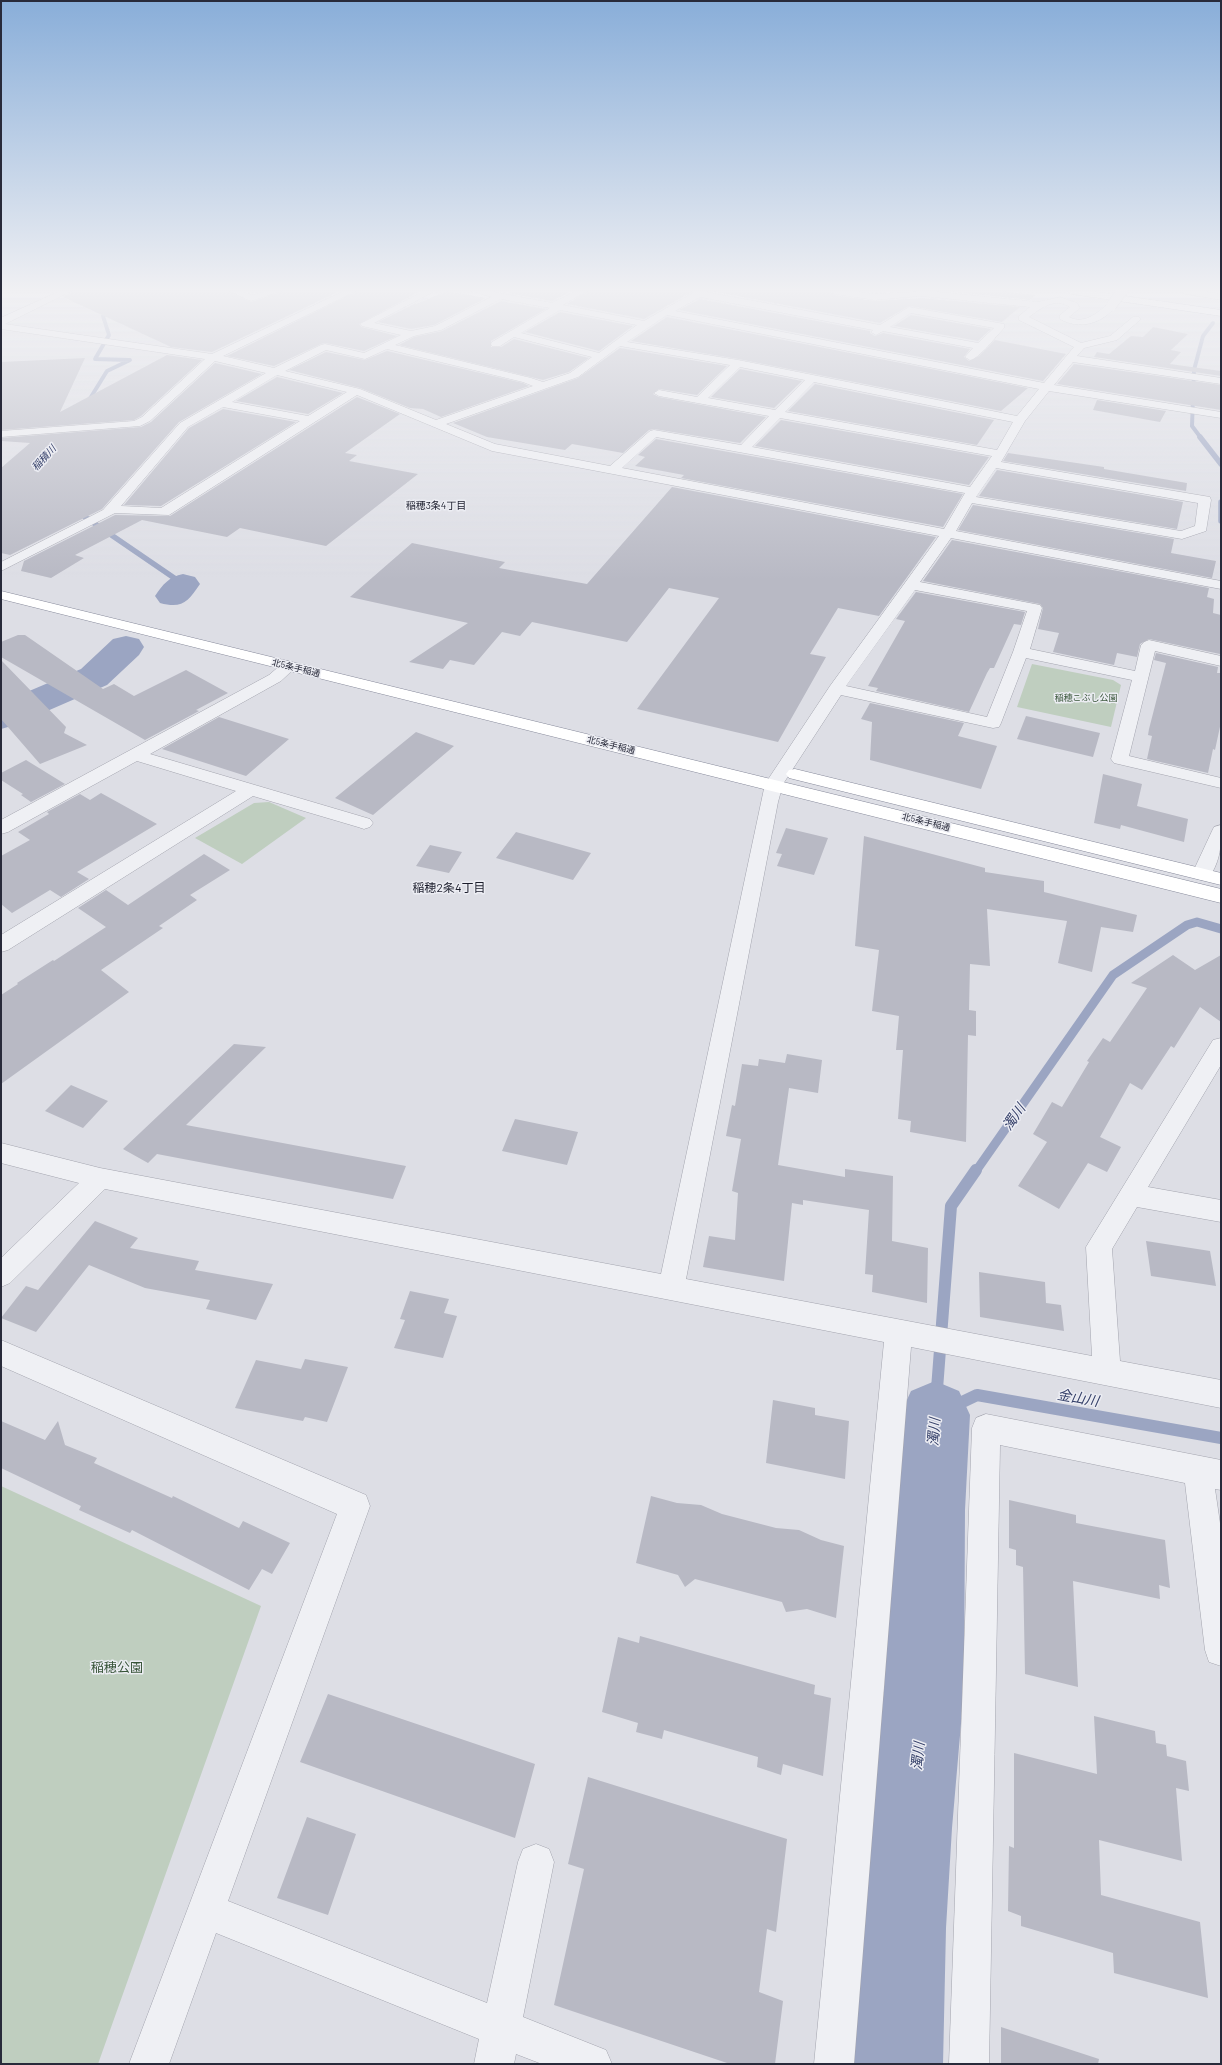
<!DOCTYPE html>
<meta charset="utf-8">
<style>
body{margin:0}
#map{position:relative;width:1222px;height:2065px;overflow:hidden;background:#dddee5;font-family:Barlow,sans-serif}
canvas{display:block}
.frame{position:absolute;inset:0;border:2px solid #282a3a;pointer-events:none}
</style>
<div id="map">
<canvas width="1222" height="2065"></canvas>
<div class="frame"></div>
</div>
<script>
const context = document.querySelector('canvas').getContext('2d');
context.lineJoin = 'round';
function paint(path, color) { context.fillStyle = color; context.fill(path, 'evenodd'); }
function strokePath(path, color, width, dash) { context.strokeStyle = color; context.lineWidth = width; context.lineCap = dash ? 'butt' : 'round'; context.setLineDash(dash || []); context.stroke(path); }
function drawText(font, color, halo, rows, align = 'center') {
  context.font = font + ' Barlow,"Noto Sans JP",sans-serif'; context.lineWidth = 3; context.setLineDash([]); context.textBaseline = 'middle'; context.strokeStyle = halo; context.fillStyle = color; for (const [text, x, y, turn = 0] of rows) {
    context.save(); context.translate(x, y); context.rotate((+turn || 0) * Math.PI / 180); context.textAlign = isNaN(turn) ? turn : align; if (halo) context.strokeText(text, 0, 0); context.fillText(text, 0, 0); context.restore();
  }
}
paint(new Path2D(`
 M1032,664L1113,680L1121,685L1111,727L1017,707Z
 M269,802L306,818L242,864L195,838L254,803Z
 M1,1486L261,1606L98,2064H1Z`), '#bfcebf');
strokePath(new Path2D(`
 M86,405L107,371L130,360L95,359L109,335L103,316L113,311
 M1201,438L1192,426L1194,370L1203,336L1213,323`), '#9ba5c2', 4);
strokePath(new Path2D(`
 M1200,437L1221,464
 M1221,502V521
 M85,517L183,584`), '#9ba5c2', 5.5);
strokePath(new Path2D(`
 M976,1171L1113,975L1187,925L1197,922L1221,929`), '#9ba5c2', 9);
strokePath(new Path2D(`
 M976,1170L951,1206L935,1415L977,1395L1221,1438`), '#9ba5c2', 12);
paint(new Path2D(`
 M183,574L195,577L200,584C188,602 182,609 160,603L155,596C163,584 169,577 183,574Z
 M126,636L139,639L144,647L139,655L107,685L15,725L1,729V703L81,669L113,639Z
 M935,1381L959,1391L970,1415L965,1510L964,1689L952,1828L946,1928L943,2064H847L856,1928L866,1828L884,1689L891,1510L900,1415L911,1391Z`), '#9ba5c2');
paint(new Path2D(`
 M73,291H229L251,302L283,291H340L212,352L171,347L63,297Z
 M357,291H414L415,294L359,324L362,327L397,336L364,351L325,343L321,344L274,366L227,356Z
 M447,291L486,298L434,325L411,329L378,322L416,303V304Z
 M511,291H572L552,301L507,293Z
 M588,291H693L644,319L567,304Z
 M711,291H829L834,295L875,301L921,298L1020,307L1002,322L909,306L880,323Z
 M946,291H1003L1035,295L1030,300Z
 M700,299L870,331V333L875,336L883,333L970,349L964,357L969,361L979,356L995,340L1066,354L1043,381L679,310Z
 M501,301L546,309L491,341V347H501L514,339L589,358L569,372L543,380L399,345L414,337L442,331Z
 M560,312L633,326L599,351L525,332Z
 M911,315L991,329L978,341L894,326Z
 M667,317L1028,388L1001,411L738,359L631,341Z
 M1153,327L1188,334L1171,350L1181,352L1170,364L1221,371V376L1094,357L1097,352L1109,354L1131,336L1143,337Z
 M620,348L727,366L697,395L659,389L653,394L659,397L766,417L740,443L654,429L649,430L623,453L572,444L565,450L487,437L453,423L578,378Z
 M387,351L523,383L529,386L441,417L423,409L410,408L360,388L289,370L326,352L365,360Z
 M167,355L202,360L141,416L134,420L1,430V362L85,358L60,412Z
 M215,363L262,374L179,422L102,509L10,555L1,553V468L30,443L1,441V438L141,427L151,422Z
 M1074,364L1221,385V410L1057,384Z
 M740,369L802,381L774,408L711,397Z
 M277,377L343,393L308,414L236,401Z
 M815,384L994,420L977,445L788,411Z
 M357,397L400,414L345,453L357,455L349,461L418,474L326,546L240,528L227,537L142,520L75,555L84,558L51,578L21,571L24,561L115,515L170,516Z
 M1097,400L1166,411L1160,422L1093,410Z
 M223,409L296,422L161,506L124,505L189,428Z
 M781,420L989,457L969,485L755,446Z
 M656,439L963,494L943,527L681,478L684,475L635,466L645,457L638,455Z
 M1008,453L1104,467V469L1187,483L1186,491L1003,461Z
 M997,470L1183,502L1177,529L979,496Z
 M672,487L936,537L879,616L838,608L810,654L826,657L778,742L637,709L719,598L669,588L627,642L532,622L520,636L502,632L474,665L450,660L443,669L409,662L468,623L350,597L412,543L505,562L499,568L587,584Z
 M973,505L1174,539L1171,553L1216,561L1212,578L958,530Z
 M952,540L1209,588L1207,597L1214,599L1213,613L1221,615L1220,654L1149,639L1140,644L1137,657L1117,653L1114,665L1053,652L1059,633L1038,629L1043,608L1040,604L923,581Z
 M916,592L1025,612L1021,625L1014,624L994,668H990L987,673L969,712L876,691L878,688L868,686L905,621L896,619Z
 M18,635H25L103,689L114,684L134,696L186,670L228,693L196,710L199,711L145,740L1,657V642Z
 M1156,653L1218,667L1217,673H1221V722L1215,750L1213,749L1208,773L1147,759L1152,736L1148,735L1149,729L1166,663L1154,660Z
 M1,660L66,727L64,733L87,745L40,764L1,719Z
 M870,703L964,723L958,736L997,746L981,789L870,760L872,722L861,719Z
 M1026,716L1100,733L1093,757L1017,739Z
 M219,717L289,739L246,776L162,749Z
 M416,732L454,746L373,815L335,798Z
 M26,760L65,784L31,802L21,795L23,794L1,780V773Z
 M1103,774L1142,784L1137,806L1188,819L1184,842L1121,825L1120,829L1094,823Z
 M101,793L157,824L77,872L89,879L61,897L50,890L12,913L1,904V856L30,840L18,832L49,814L47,812L80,794L90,800Z
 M786,828L828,838L814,875L777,866L782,854L776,853Z
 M516,832L591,853L573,880L496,858Z
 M864,836L985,868V872L1044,881V892L1137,915L1133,932L1101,927L1092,972L1058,963L1067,921L987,909L990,966L970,964L969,1010L976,1011V1036L968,1035L966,1142L910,1132L911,1121L898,1119L903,1050H896L899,1016L872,1011L879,950L855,946Z
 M430,845L462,852L449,873L416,866Z
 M204,854L230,870L190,895L197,900L159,926L163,928L101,970L129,992L1,1084V995L18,984L17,983L53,960L54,961L106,927L78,908L106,890L128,905Z
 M1173,955L1195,970L1221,955V1022L1200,1007L1174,1048L1171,1046L1142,1090L1130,1083L1100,1137L1121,1147L1107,1172L1088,1163L1059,1209L1018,1186L1047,1142L1033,1134L1052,1102L1062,1107L1089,1062L1087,1061L1103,1038L1110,1042L1147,988L1131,983Z
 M234,1044L266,1047L186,1125L406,1166L393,1199L157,1154L148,1163L123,1149Z
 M787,1054L822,1060L818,1093L789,1088L778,1165L845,1177V1169L893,1176L892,1241L928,1248L927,1303L872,1292L873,1275L865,1274L869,1210L803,1200V1205L792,1203L784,1281L703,1267L709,1236L735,1240L738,1193L732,1191L741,1139L726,1136L732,1105L735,1106L742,1064L758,1066L759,1059L785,1063Z
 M71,1085L108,1101L83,1128L45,1111Z
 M515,1119L578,1132L567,1165L502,1151Z
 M95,1221L138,1238L130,1248L199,1261L195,1270L273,1284L256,1320L206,1309L210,1300L145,1288L89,1265L36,1332L1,1318L26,1286L38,1290Z
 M1146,1241L1210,1251L1216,1286L1151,1276Z
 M979,1272L1045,1282L1046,1303L1061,1305L1064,1331L980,1317Z
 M410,1291L449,1299L444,1313L457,1316L443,1358L394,1348L405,1320L400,1319Z
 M305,1359L348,1367L327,1422L305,1417L303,1421L235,1408L256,1360L301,1369Z
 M773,1400L815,1408V1415L849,1421L845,1479L766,1463Z
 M1,1421L45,1440L58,1421L65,1445L97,1458L94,1463L172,1498L173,1496L239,1528L243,1521L290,1543L272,1574L262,1569L249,1590L132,1530L130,1533L79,1510L81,1506L1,1468Z
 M651,1496L677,1503L701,1505L722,1514L776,1528L799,1530L821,1540L844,1546L836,1618L807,1609L786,1612L782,1602L695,1579L685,1587L678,1575L636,1563Z
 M1009,1500L1076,1515V1523L1165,1540L1170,1588L1159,1585L1160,1599L1073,1581L1078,1687L1025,1674L1023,1567L1016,1565V1550L1009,1548Z
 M640,1636L815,1685L814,1694L831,1698L823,1776L783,1764L781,1775L757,1767L758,1757L664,1730L662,1739L636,1732L638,1723L602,1712L618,1637L639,1643Z
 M328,1694L535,1764L515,1838L300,1762Z
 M1094,1716L1155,1731L1156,1743L1166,1745L1167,1756L1186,1761L1189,1791L1176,1788L1182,1861L1099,1840L1101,1895L1200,1922L1208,1998L1114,1973L1113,1953L1021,1926V1916L1008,1911L1009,1846L1014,1848V1753L1097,1774Z
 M588,1777L787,1839L776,1932L767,1929L759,1992L783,2001L775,2064H730L554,2005L584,1869L568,1864Z
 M307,1817L356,1834L328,1915L277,1898Z
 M1001,2027L1099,2059L1098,2064H1001Z`), '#b8b9c4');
const minor = new Path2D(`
 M60,291H72L5,324L212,354L344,291H356L223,356L274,368L321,345L325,344L364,353L401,335L362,326L360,324L424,291H435L374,323L411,331L435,326L491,297L471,291H490L552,303L576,291H587L563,305L644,321L696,291H707V292L880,325L909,307L1004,324V328C996,336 980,358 970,360L965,357L973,348L883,331L876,335L871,332L873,330L700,297L675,311L1044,383L1074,347L1019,320V316L1030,307L921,296L875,300L834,294L830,291H854L875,294L930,291L1038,302L1060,297L1077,303L1080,308L1069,317C1084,325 1097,313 1108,304L1111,303L1116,306C1102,324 1079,330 1060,319V315L1070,307C1055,297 1041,308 1029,317L1081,343L1110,336L1133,317H1139L1141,319L1117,340L1084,348L1077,356L1221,378V384L1073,362L1054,385L1221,412V418L1049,391L1025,421L1001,462L1210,497L1211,500L1206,531L1182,539L972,503L956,531L1221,581V589L951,538L920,582L1040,605L1042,608L1030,649L1135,671L1141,645L1144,642L1149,640L1221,656V666L1155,651L1129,756L1221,778V788L1114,763L1111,759L1132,680L1026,658L1001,723L999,727L993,728L841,695L783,784L778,802L686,1279L1092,1356L1086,1247L1213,1040L1221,1038V1065L1148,1187L1221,1200V1222L1137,1207L1112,1249L1120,1361L1221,1380V1408L911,1347L854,2064H814L884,1342L105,1189L10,1283L1,1287V1258L79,1183L1,1163V1143L100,1168L661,1274L765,784L830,686L939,536L492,451L357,395L169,515L115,513L1,571V562L103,510L180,423L266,373L215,361L150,421L140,426L1,437V431L134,421L142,417L205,359L1,329V318ZM501,299L550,308L492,342L491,344L492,346H500L514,337L592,357L570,373L543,382L531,378L395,345L414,336L441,330ZM560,310L637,325L599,353L521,333ZM911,313L994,328L978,343L890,327ZM667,315L1039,389L1017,416L738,360L627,342ZM620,346L730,365L697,397L659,390L654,393L659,396L769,416L741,445L654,430L650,431L610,466L495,444L446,424L578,377ZM387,349L523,382L533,386L436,420L360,389L285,371L326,350L365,359ZM740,367L805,380L775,410L708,398ZM277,375L347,392L308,416L232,402ZM814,382L1013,422L997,450L785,412ZM223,407L300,421L161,508L121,506L188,427ZM780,418L992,456L970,487L752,447ZM656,437L965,493L944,529L622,468ZM996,468L1198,503L1195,526L1181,531L976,497ZM915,590L1027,611L1013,652L987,717L846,686Z
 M230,291H242L252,295L267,291H282L251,301Z
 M1181,291H1202L1221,294V300L1185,294Z
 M289,661L295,663L297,666L281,681L150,754L370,819L373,823L370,827L364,829L358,827L253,796L8,950L1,952V935L236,791L137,761L8,832L1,834V820L269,675L283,663Z
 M1221,825C1221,847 1221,859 1209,878L1202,880L1195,878L1192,874L1212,831L1214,827Z
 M1,1340L366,1495L370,1506L228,1901L487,2003L518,1862L523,1849L536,1844L549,1849L554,1862L523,2017L606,2050L612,2064H542L516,2054L514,2064H474L479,2039L216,1933L169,2064H129L337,1514L1,1366Z
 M986,1414L1221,1460V1490L1215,1489L1221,1530V1666L1209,1662L1205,1650L1185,1483L1000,1445L989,2064H949L972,1428L976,1418Z`);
const highway = new Path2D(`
 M1067,291H1091L1221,310V316L1071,294Z
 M1,591L1221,889V903L1,599Z
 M795,769L1221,873V885L789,778L786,774L789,770Z`);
strokePath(minor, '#a3a4ae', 1);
strokePath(highway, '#86899a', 1);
paint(minor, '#eff0f4');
paint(highway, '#fff');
const minorBridge = new Path2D(`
 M1111,306L1122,291`);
strokePath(minorBridge, '#a3a4ae', 11, []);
strokePath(minorBridge, '#eff0f4', 10);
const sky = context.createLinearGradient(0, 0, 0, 580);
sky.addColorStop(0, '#89aed9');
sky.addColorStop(0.5, '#f0f0f3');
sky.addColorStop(1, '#f0f0f300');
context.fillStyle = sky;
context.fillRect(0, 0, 1222, 580);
drawText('9px', '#282a3a', '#ecedf3', [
 ["北5条手稲通",296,668,14],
 ["北5条手稲通",611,745,14],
 ["北5条手稲通",926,822,14]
]);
drawText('9px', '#375438', '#ecedf3', [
 ["稲穂こぶし公園",1086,698]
]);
drawText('italic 10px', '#36416a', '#ecedf3', [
 ["稲積川",44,458,-47]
]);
drawText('10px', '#1a1c2b', '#ecedf3', [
 ["稲穂3条4丁目",436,506]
]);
drawText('12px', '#1a1c2b', '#ecedf3', [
 ["稲穂2条4丁目",449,888]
]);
drawText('13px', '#375438', '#ecedf3', [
 ["稲穂公園",117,1668]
]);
drawText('italic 14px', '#36416a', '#ecedf3', [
 ["濁川",1014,1117,-55],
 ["金山川",1078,1398,10],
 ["濁川",934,1432,-86],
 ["濁川",918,1756,-84]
]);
</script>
